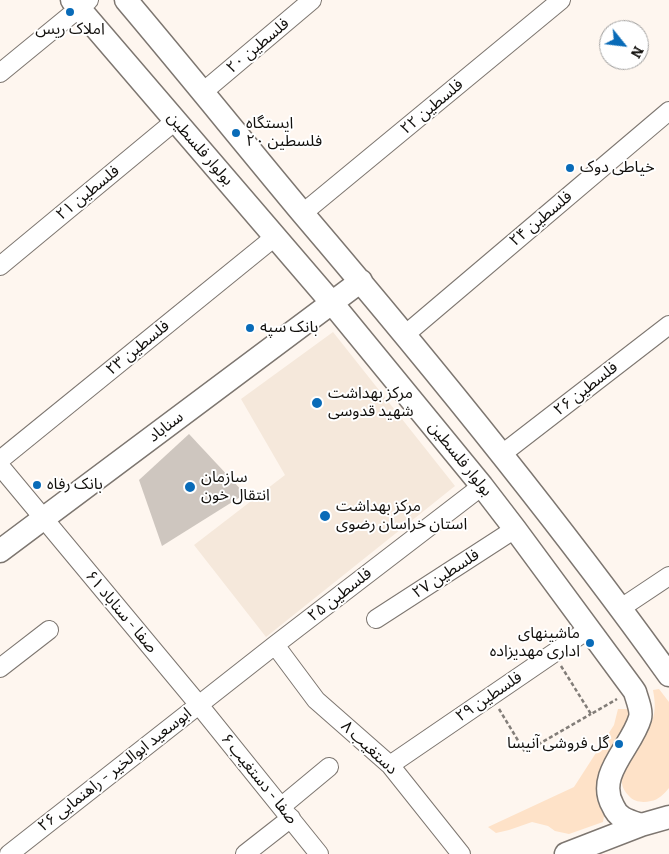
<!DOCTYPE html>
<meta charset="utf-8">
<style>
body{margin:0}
#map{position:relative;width:669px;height:854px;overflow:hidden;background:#fef6ef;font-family:Bitter,serif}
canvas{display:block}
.north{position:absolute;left:599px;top:20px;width:50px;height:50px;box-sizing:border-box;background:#fff;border:1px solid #a09f9e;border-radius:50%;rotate:119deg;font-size:14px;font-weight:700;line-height:20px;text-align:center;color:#12100d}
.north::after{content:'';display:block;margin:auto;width:18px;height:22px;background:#096bb8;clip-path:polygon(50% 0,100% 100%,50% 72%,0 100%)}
</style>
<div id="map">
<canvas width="669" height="854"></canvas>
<div class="north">N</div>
</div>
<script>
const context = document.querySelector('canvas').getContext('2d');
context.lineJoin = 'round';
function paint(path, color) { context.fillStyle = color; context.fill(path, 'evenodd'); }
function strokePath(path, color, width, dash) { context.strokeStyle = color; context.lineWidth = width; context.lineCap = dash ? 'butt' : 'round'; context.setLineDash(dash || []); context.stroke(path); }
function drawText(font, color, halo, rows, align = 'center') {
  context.font = font + ' Bitter,"Noto Sans Arabic",serif'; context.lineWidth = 4; context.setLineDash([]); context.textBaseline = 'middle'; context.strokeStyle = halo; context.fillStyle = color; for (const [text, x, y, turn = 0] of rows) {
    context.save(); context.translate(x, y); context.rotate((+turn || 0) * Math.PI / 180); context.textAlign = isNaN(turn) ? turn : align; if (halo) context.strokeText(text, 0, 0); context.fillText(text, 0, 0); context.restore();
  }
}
paint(new Path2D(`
 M333,332L455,486L266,637L194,545L285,475L241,399Z`), '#f5e8db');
paint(new Path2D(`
 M659,689L669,702V788C664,794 658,800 651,801C643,803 634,802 629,796C613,780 627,763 637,748C643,739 648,730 652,721C656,710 655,701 653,690Z
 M618,709H631L630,720L599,781L597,800L604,816L603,822L569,834L555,831L548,826L532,822L509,830L496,833L488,827L574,787L614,725Z`), '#fee2c8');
paint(new Path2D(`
 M189,434L245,494L162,546L139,480Z`), '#cec6bf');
const minor = new Path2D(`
 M0,73L89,0
 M203,92L312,0
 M303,213L561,0
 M0,266L175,121
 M413,328L669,111
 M502,454L669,325
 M0,460L276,236
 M0,466L199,705L319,854
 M621,608L669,576
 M376,619L515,529
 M275,645L316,700L390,765L461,854
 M0,668L49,630
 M390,765L589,629
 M282,806L329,767
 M9,854L275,645L482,486
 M245,854L291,818`);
const major = new Path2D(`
 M72,0L332,303L482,486L515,529L633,689L635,692C637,699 642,711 640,718C632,747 595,775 613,806C615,811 618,815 623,818C628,821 635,823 641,825
 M126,0C186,71 244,143 304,215C431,364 555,516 669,675
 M0,551L361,281
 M566,854L641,825L669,817`);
strokePath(minor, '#7d7670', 20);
strokePath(major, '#7d7670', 25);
strokePath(new Path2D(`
 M561,666L591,714L617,699
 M499,709L525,752L591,714`), '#827d78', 2.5, [4, 2.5]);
strokePath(minor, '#fff', 18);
strokePath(major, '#fff', 22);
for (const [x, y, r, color] of [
 [70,12,5,"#096bb8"],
 [236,133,5,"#096bb8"],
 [570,168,5,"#096bb8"],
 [250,328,5,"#096bb8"],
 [317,403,6,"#096bb8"],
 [37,485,5,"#096bb8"],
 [190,487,6,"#096bb8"],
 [325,516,6,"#096bb8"],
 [590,643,5,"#096bb8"],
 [619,744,5,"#096bb8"]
]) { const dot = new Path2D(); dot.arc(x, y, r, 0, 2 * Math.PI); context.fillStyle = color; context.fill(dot); strokePath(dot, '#fff', 2); }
drawText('16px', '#12100d', '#fff', [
 ["املاک ریس",70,30,"center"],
 ["ایستگاه",246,124],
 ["فلسطین ٢۰",246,142],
 ["خیاطی دوک",580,168],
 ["بانک سپه",260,328],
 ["مرکز بهداشت",328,394],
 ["شهید قدوسی",328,412],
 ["سازمان",201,478],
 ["انتقال خون",201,496],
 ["بانک رفاه",47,485],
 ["مرکز بهداشت",336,507],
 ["استان خراسان رضوی",336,525],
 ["ماشینهای",580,634,"right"],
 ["اداری مهدیزاده",580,652,"right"],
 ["گل فروشی آنیسا",609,744,"right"]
], 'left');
drawText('16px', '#12100d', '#fff', [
 ["فلسطین ۲۰",258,46,-40],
 ["فلسطین ۲۲",432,107,-40],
 ["بولوار فلسطین",200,149,49],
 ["فلسطین ۲۱",88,193,-39],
 ["فلسطین ۲۴",541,219,-40],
 ["فلسطین ۲۳",138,348,-39],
 ["فلسطین ۲۶",586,389,-38],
 ["سناباد",166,427,-37],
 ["بولوار فلسطین",460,459,51],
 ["فلسطین ۲۷",446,574,-33],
 ["فلسطین ۲۵",340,595,-38],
 ["صفا - سناباد ۶۱",121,612,50],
 ["فلسطین ۲۹",489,697,-34],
 ["دستغیب ۸",369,748,43],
 ["ابوسعید ابوالخیر - راهنمایی ۲۶",115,770,-38],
 ["صفا - دستغیب ۶",259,779,51]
]);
</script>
